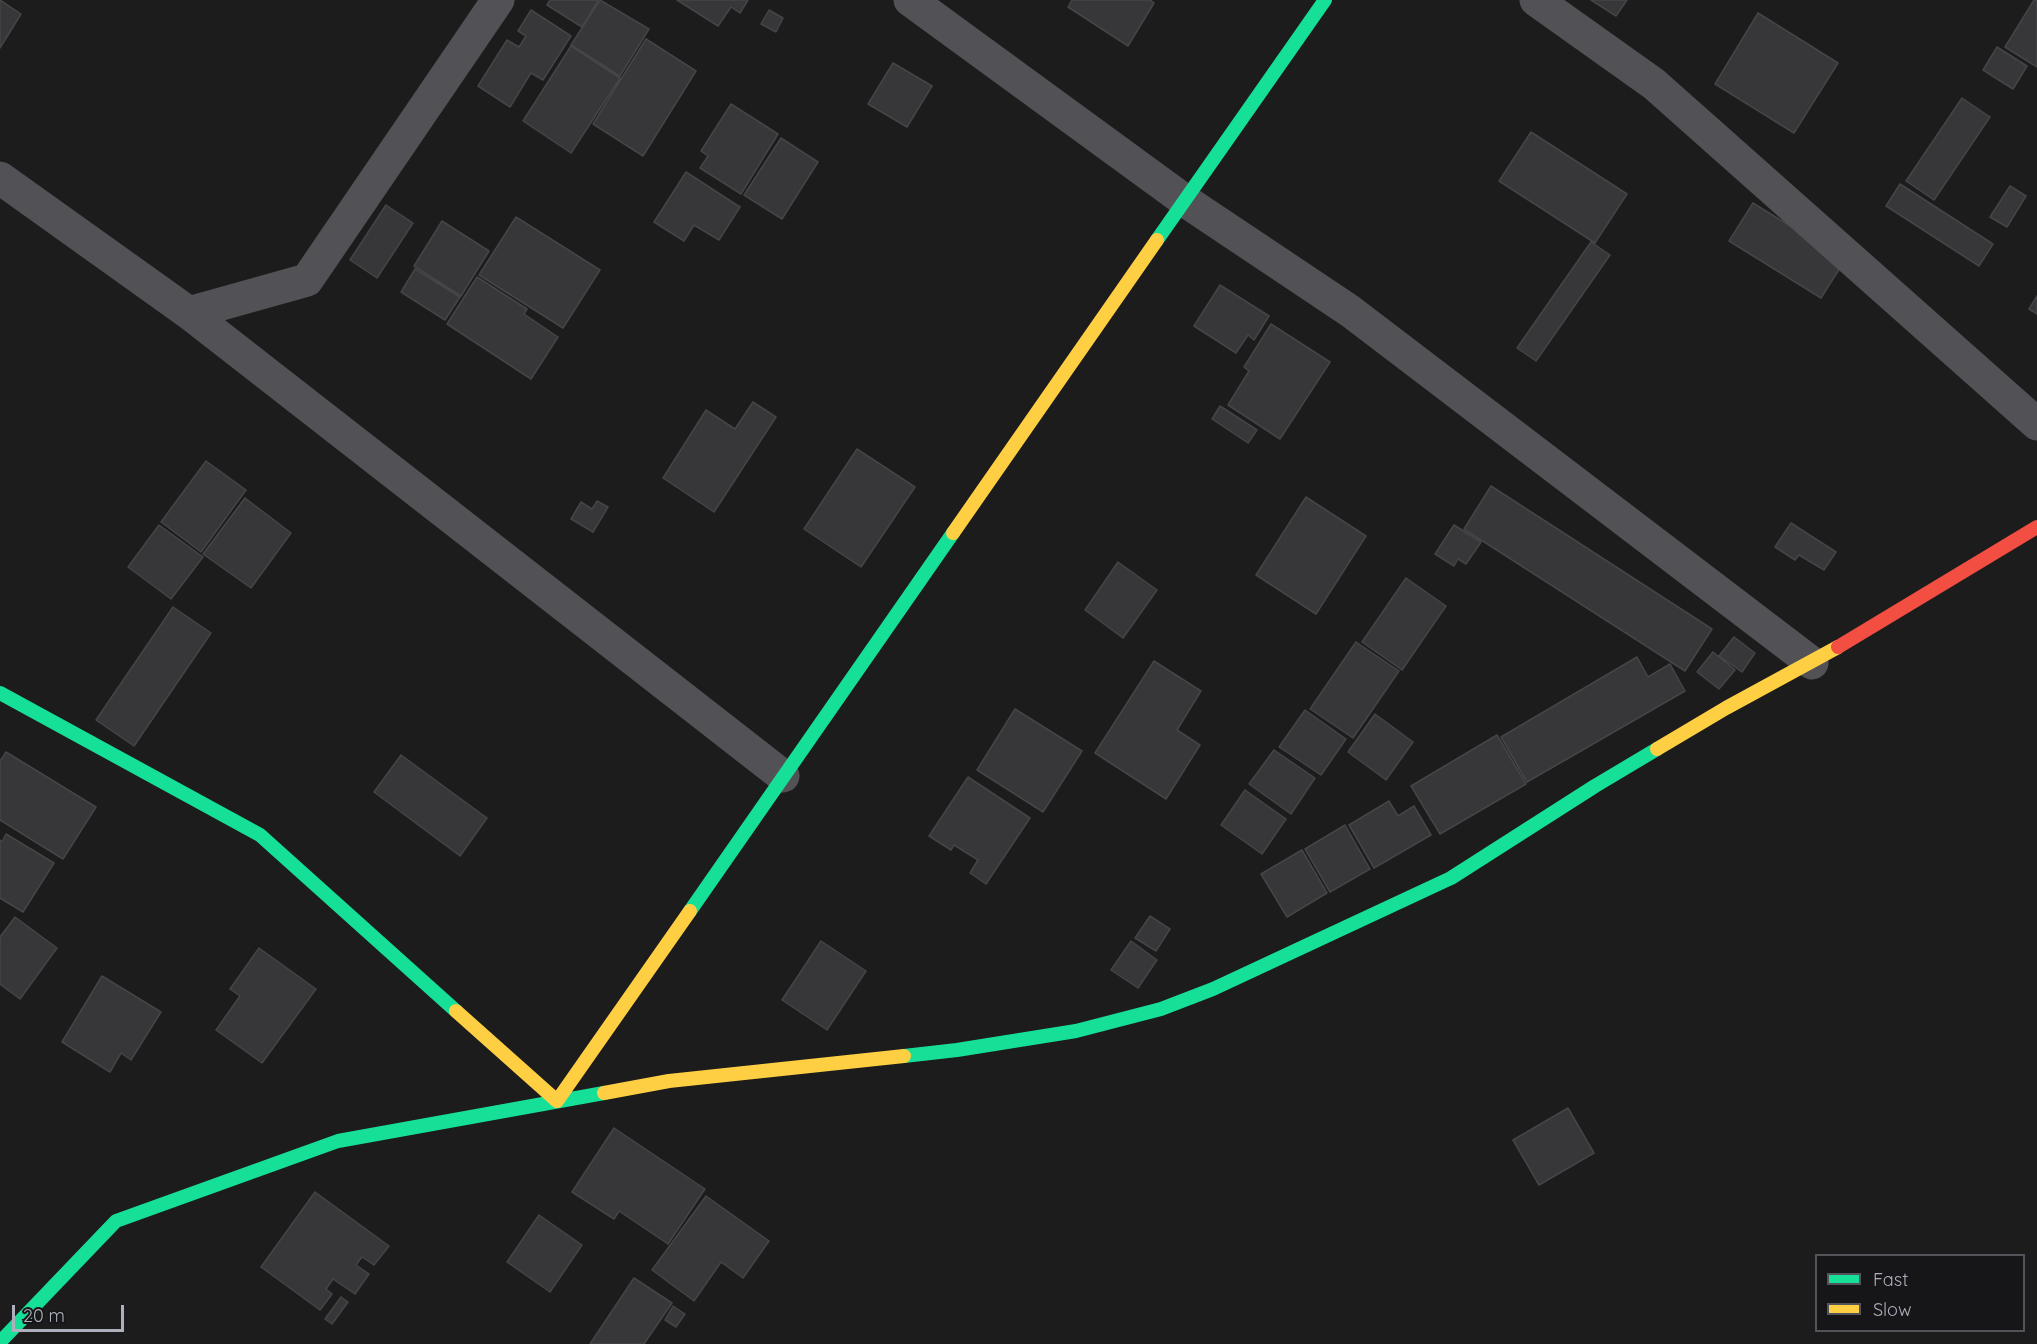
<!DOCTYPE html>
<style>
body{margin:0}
#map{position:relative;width:2037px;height:1344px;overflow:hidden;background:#1c1c1c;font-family:Quicksand,sans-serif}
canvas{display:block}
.legend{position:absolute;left:1815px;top:1254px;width:210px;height:78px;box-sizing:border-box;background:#161618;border:2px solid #53535a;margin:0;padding:8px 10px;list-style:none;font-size:18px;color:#aeafbc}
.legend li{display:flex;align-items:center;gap:12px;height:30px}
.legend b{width:30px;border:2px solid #53535a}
.scale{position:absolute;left:12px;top:1305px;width:112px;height:27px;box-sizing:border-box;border:3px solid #aeafbc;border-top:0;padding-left:8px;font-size:18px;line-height:21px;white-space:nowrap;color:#aeafbc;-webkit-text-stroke:4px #161618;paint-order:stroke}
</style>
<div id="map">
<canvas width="2037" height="1344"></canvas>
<ul class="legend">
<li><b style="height:8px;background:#16e098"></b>Fast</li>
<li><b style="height:8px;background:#ffcf43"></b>Slow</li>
</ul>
<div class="scale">20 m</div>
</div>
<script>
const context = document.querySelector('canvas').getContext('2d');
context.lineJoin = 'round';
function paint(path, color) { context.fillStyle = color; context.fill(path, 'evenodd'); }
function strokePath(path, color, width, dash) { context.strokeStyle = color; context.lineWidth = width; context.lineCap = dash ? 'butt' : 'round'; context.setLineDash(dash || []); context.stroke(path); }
const building = new Path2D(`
 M0,0L21,14L0,48Z
 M550,0H596L598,1L582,27L547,5Z
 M600,0L649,29L620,76L571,45Z
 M677,0H748L740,13L731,7L718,26Z
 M1072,0H1150L1154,3L1128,46L1068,7Z
 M1591,0H1627L1616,16Z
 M2034,0H2037V67L2005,47Z
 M531,10L571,36L543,80L531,73L510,107L478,86L507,40L519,47L526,36L518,31Z
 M769,10L783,18L776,32L761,24Z
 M1758,13L1838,63L1794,133L1715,84Z
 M646,39L696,71L643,156L593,124Z
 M571,46L620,78L571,153L523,121Z
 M1997,47L2027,66L2013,89L1983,70Z
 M893,63L932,86L907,127L868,104Z
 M1962,98L1990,117L1934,200L1906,181Z
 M731,104L778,134L741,194L700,168L708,156L701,151Z
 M1531,132L1627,194L1595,243L1499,181Z
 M781,138L818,162L782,219L744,195Z
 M686,172L740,207L719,240L694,225L684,241L654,222Z
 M1900,184L1993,244L1979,266L1886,206Z
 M2010,186L2026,196L2007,227L1990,217Z
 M1753,203L1845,260L1821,298L1729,241Z
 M386,205L413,223L377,278L350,260Z
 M516,217L600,270L563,328L479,275Z
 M442,221L489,251L461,296L414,266Z
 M1591,242L1610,255L1536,361L1517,348Z
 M415,269L460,297L445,320L401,292Z
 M477,277L527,309L524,314L558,337L531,379L447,324Z
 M1220,285L1269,316L1254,340L1248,335L1236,353L1194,326Z
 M2037,296V314L2029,309Z
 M1271,324L1330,362L1280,439L1228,405L1249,371L1244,367Z
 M753,402L776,417L714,512L663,478L706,410L735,429Z
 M1220,406L1257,430L1248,443L1212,419Z
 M857,449L915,487L861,567L804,529Z
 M206,461L246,490L201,552L161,522Z
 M1491,486L1712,629L1685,671L1464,529Z
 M1306,497L1366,536L1316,614L1256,575Z
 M245,498L291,533L251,588L203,554Z
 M597,501L608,507L593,532L571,519L581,502L592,509Z
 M1791,523L1836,552L1824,570L1799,555L1795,560L1775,547Z
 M159,525L203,557L171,599L128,567Z
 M1454,525L1481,542L1466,564L1458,559L1454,566L1435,554Z
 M1118,562L1157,590L1123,638L1085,610Z
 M1406,578L1446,606L1402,670L1362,642Z
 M173,607L211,633L134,746L96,720Z
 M1734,637L1755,653L1742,672L1719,656Z
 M1356,642L1399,671L1353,738L1310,709Z
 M1713,652L1735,670L1719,689L1697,672Z
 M1637,657L1648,677L1670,664L1685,691L1527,782L1501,737Z
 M1154,661L1201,691L1177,730L1200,745L1166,799L1095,753Z
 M1015,709L1082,751L1043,812L977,770Z
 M1305,710L1346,739L1321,775L1279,747Z
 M1375,714L1413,742L1386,780L1348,752Z
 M1497,735L1526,784L1440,834L1411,786Z
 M1274,750L1315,778L1291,814L1249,784Z
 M6,752L96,807L63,859L0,820V761Z
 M401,755L487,818L460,856L374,792Z
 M968,777L1030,818L986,884L970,873L978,860L954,845L951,850L929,836Z
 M1245,790L1286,819L1262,854L1221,825Z
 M1389,801L1398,816L1414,806L1431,835L1374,868L1349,825Z
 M1345,825L1370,869L1330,892L1305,849Z
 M6,834L54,863L23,912L0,898V840L2,842Z
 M1302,850L1327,893L1287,917L1261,874Z
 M1150,916L1170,929L1156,951L1135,938Z
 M15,917L57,948L20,999L0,984V937Z
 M821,941L866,971L827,1030L782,1000Z
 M1131,941L1157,960L1138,988L1111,970Z
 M259,948L316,989L262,1063L216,1030L240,996L230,989Z
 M102,976L161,1012L131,1060L121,1053L110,1072L62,1042Z
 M1568,1108L1594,1153L1539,1185L1513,1140Z
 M614,1128L705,1189L668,1244L619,1211L614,1219L572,1192Z
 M315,1192L389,1246L374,1265L362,1257L356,1265L369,1274L355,1294L333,1279L326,1289L332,1294L320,1310L261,1267Z
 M706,1196L769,1241L743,1278L721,1262L694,1301L652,1270Z
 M539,1215L582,1245L550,1292L507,1262Z
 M634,1278L672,1303L644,1344H590Z
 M341,1297L348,1302L332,1324L325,1319Z
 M673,1306L685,1314L676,1327L665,1320Z`);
paint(building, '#373638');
strokePath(building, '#454548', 1.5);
strokePath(new Path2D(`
 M910,0L1184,200L1350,311L1812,663
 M1536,0L1654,84L2037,424
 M0,178L189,313L783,776
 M189,313L307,280L498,0`), '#525256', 33);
strokePath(new Path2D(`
 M1157,240L1325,0
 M0,693L260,835L456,1011
 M690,911L953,533
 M904,1056L957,1050L1076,1031L1161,1009L1213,989L1451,878L1595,786L1657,749
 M0,1342L116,1221L338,1141L604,1093`), '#16e098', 14);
strokePath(new Path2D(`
 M953,533L1157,240
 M1657,749L1726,708L1838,647
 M456,1011L557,1101L690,911
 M604,1093L669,1081L904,1056`), '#ffcf43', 14);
strokePath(new Path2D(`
 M1838,647L2037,527`), '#f24e42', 14);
</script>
